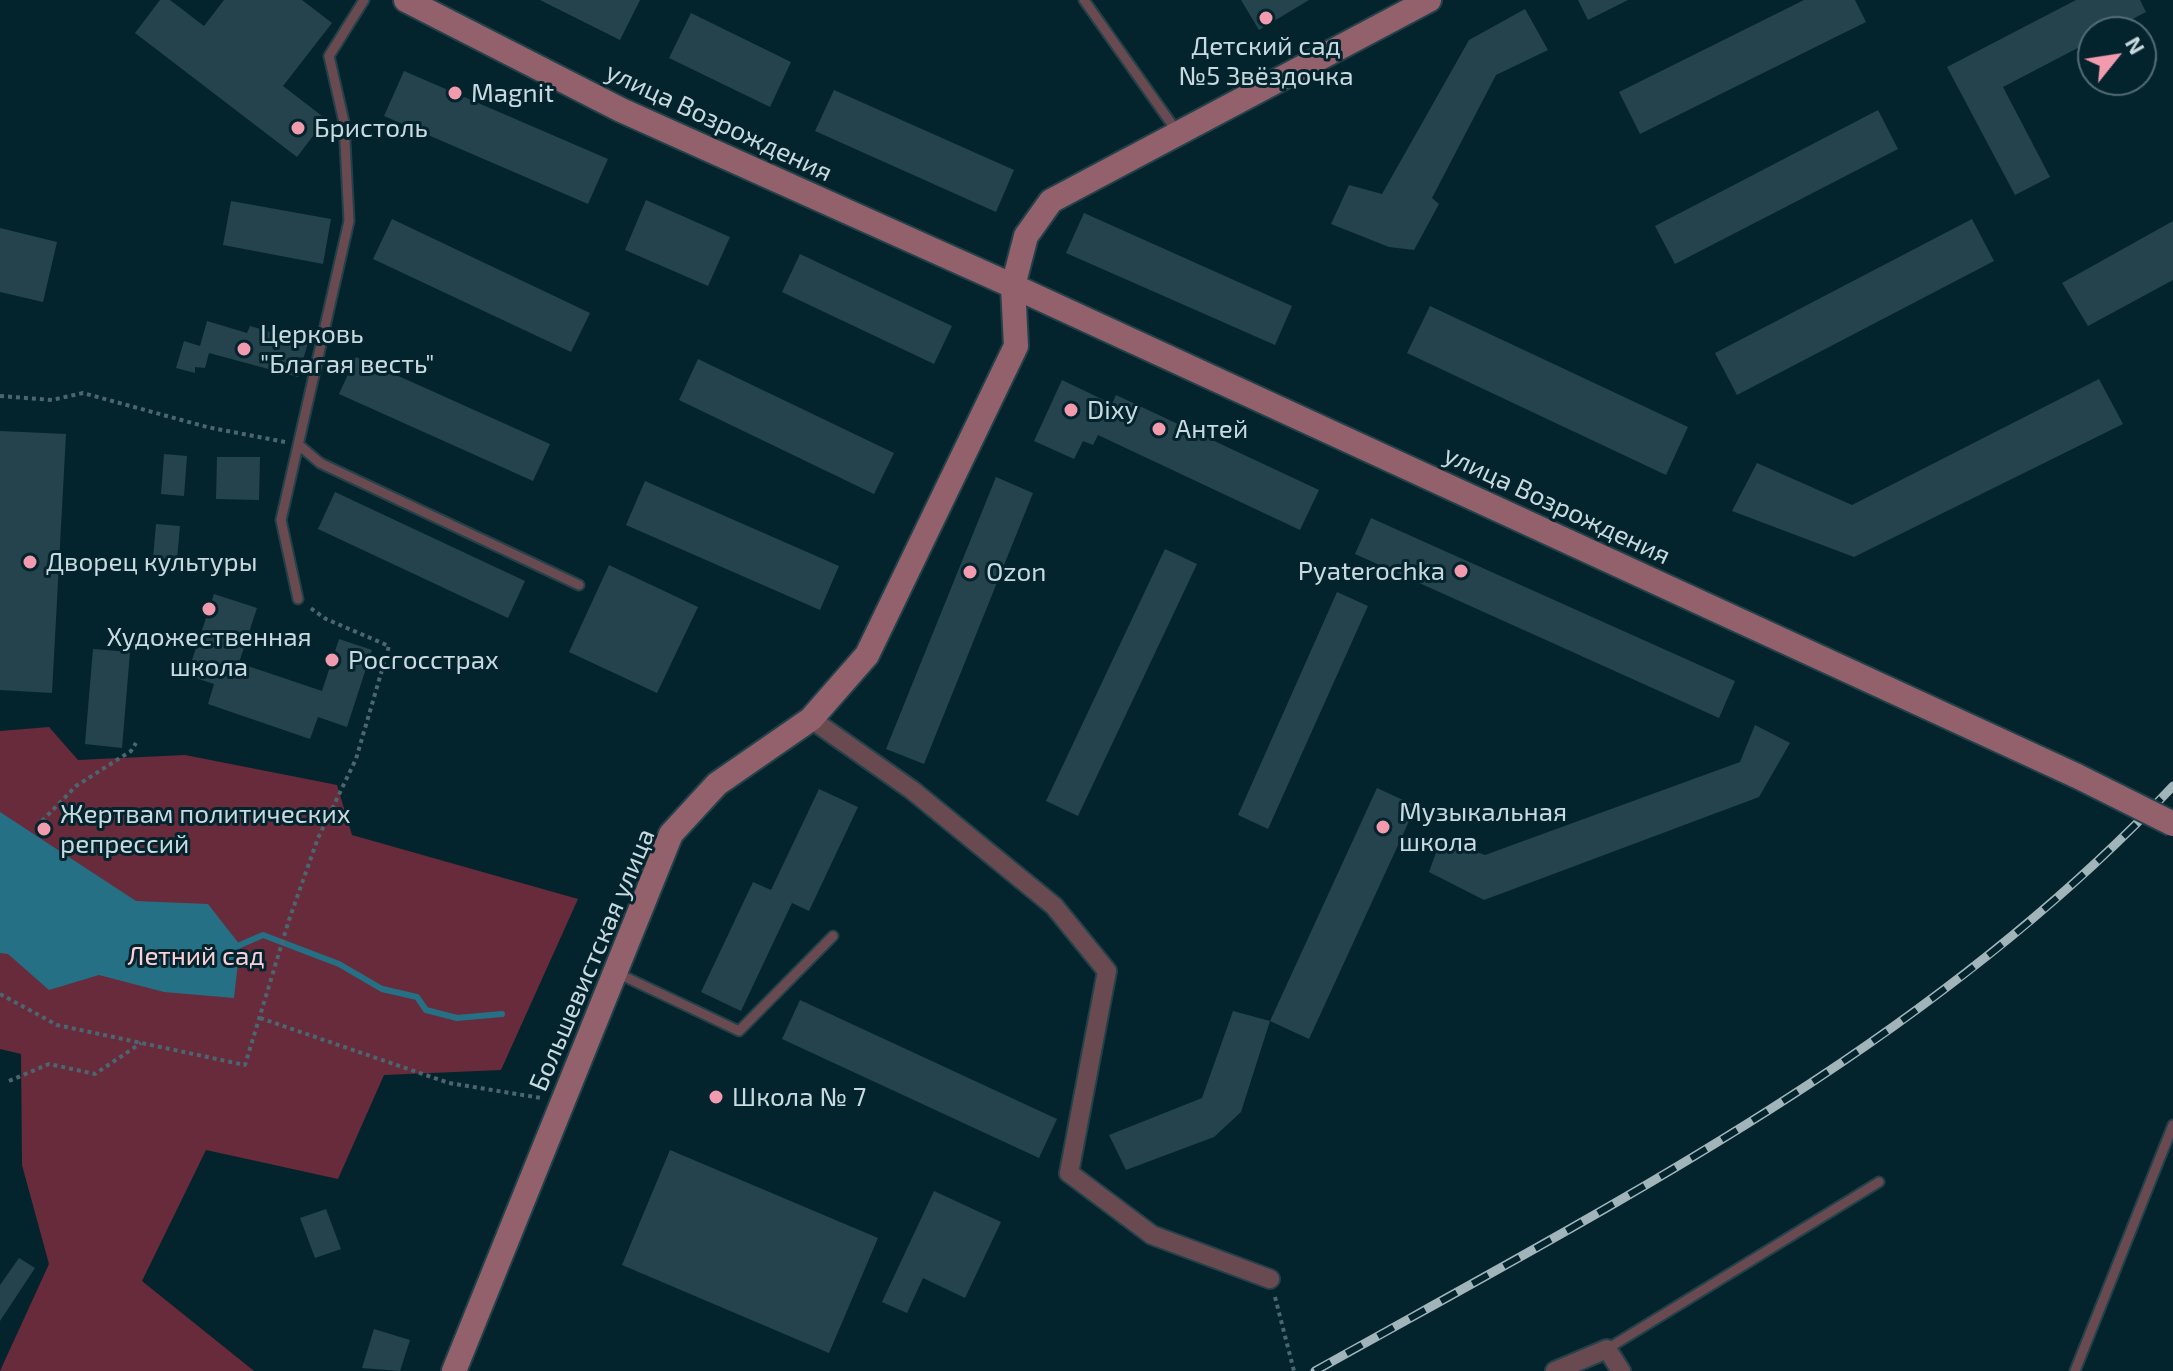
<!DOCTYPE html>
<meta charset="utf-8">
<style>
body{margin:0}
#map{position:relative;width:2173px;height:1371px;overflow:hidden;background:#04242d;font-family:"Exo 2",sans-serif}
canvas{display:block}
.north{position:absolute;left:2077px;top:16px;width:80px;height:80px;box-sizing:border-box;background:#04242d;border:2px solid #526c74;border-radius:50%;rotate:60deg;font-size:22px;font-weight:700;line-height:32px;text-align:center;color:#c8d9df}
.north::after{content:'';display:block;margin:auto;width:28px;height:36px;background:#f29aae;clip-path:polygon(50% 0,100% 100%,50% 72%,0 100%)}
</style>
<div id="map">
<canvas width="2173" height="1371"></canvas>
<div class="north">N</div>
</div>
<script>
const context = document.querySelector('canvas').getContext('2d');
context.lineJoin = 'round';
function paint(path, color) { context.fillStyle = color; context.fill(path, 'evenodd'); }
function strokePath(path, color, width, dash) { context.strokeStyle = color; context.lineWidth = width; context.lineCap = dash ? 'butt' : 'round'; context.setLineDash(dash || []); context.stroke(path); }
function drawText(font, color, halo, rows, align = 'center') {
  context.font = font + ' "Exo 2",sans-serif'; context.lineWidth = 6; context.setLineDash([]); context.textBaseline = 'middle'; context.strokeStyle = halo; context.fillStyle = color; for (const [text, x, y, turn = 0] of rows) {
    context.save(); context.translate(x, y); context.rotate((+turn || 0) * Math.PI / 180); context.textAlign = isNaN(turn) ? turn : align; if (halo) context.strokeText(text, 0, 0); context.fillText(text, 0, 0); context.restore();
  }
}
paint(new Path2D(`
 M49,727L78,760L185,755L337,785L352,835L578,899L501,1070L384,1075L338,1179L206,1150L142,1281L254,1371H0L49,1264L22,1165L21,1054L0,1049V731Z`), '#672b3b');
paint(new Path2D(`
 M0,812L136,901L208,904L240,945L234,998L164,992L99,975L49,990L8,954L0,953Z`), '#267085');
strokePath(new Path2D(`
 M240,945L263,935L339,964L382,989L417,997L426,1010L457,1018L502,1014`), '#267085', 6);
paint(new Path2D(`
 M160,0H170L204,26L224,0H302L332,23L283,86L326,119L297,157L135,33Z
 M540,0H640L620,40Z
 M1241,0H1309L1259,30Z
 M1578,0H1628L1588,20Z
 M1804,0H1855L1866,22L1640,134L1619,92Z
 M2076,0H2140L2146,12L2108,32H2093V40L2003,87L2050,177L2015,195L1947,67Z
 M1525,9L1548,50L1496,75L1432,198L1439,204L1414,250L1389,247L1331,224L1349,185L1382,194L1469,40Z
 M691,13L791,62L770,107L669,58Z
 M404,71L608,159L588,204L384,116Z
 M834,90L1014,170L996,212L815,131Z
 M1878,110L1898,149L1675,264L1655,226Z
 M646,200L730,237L708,286L625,250Z
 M231,201L331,219L323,264L223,245Z
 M1084,213L1292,306L1275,345L1066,253Z
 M392,219L590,313L571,352L373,259Z
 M1972,219L1994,261L1737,395L1715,353Z
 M2173,221V280L2088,326L2062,283Z
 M0,228L57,242L43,302L0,292Z
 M800,254L952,326L934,364L782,292Z
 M1430,306L1688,427L1666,475L1407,353Z
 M207,321L247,333L250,326L308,343L298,377L209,353L205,368L195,367V373L176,368L184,341L200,346Z
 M356,357L550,444L533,481L339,394Z
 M698,359L894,453L874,494L679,400Z
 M2099,379L2123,424L1854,557L1732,511L1757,463L1852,505Z
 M1062,380L1112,404L1116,395L1319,490L1300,530L1098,435L1093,445L1083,441L1074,459L1034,441Z
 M0,431L66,434L52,693L0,690Z
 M164,454L187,456L184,496L161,494Z
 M217,457H260L259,500L216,499Z
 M996,477L1033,493L924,764L886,749Z
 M645,481L839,566L820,610L626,525Z
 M335,492L525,581L508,618L318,529Z
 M1371,518L1735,681L1719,718L1355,554Z
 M156,524L180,526L177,560L153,558Z
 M1165,549L1197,564L1078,816L1046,801Z
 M609,565L698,607L657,693L569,652Z
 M1337,592L1368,606L1268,829L1238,815Z
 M214,594L257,608L239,663L322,691L339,639L372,650L347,727L318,717L310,739L208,704L214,684L187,675Z
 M93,649L130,652L122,748L85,744Z
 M1755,725L1790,743L1759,797L1484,900L1429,872L1441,839L1485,855L1740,762Z
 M1377,788L1416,806L1309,1039L1270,1021Z
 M819,789L858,807L809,911L792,903L741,1011L701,992L753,882L771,890Z
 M800,1000L1057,1119L1039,1158L782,1039Z
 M1233,1011L1270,1021L1241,1112L1214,1137L1126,1170L1109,1135L1202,1098Z
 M670,1150L878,1238L829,1353L622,1265Z
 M934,1191L1001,1222L965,1298L923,1278L907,1313L882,1302Z
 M326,1209L341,1249L315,1258L300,1218Z
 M19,1258L35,1268L0,1321V1285Z
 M374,1329L410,1340L400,1371L362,1368Z`), '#24434d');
const lane = new Path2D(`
 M1084,0L1178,133
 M299,445L320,463L579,585
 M298,599L281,520L349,221L344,122L329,56L364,0
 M617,973L739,1031L833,936
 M1607,1349L1879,1182
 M2075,1371L2173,1125`);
const street = new Path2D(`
 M811,719L912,790L1054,906L1107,971L1069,1173L1152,1235L1270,1279
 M1555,1371L1607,1349L1621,1371`);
const secondary = new Path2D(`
 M406,0L621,110L1013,286L2077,776
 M454,1371L671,834L717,784L811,719L867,655L1016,346L1013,286L1026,236L1051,201L1429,0`);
strokePath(lane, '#234149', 13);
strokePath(street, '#234149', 22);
strokePath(secondary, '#234149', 28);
strokePath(new Path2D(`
 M0,396L52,400L83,393L207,427L285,442
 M42,821L76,786L131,751L136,743
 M0,994L57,1025L245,1065L289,920L318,838L356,759L389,646L326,619L309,607
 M260,1018L449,1083L541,1098
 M9,1081L49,1064L95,1074L141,1043
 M1275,1297L1294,1371`), '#4b666e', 4, [4, 4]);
strokePath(lane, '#6a4a51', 9);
strokePath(street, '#6a4a51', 18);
strokePath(secondary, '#93616c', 24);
const rail = new Path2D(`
 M1315,1371C1617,1202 1933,1042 2173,786`);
strokePath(rail, '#a0b4ba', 9);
strokePath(rail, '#04242d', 6, [18]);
const secondaryBridge = new Path2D(`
 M2077,776L2173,824`);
strokePath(secondaryBridge, '#234149', 28, []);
strokePath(secondaryBridge, '#93616c', 24);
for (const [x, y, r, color] of [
 [1266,18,8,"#f29aae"],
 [455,93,8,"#f29aae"],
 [298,128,8,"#f29aae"],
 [244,349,8,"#f29aae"],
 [1071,410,8,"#f29aae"],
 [1159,429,8,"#f29aae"],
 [30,562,8,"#f29aae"],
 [1461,571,8,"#f29aae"],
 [970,572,8,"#f29aae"],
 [209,609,8,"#f29aae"],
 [332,660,8,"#f29aae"],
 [1383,827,8,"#f29aae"],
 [44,829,8,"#f29aae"],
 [716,1097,8,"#f29aae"]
]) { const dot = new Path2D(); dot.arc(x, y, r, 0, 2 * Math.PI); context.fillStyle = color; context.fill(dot); strokePath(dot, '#04242d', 3); }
drawText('26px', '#c8d9df', '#04242d', [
 ["Детский сад",1266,46,"center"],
 ["№5 Звёздочка",1266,76,"center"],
 ["Magnit",471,93],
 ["Бристоль",314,128],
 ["Церковь",260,334],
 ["\"Благая весть\"",260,364],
 ["Dixy",1087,410],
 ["Антей",1175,429],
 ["Дворец культуры",46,562],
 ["Pyaterochka",1445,571,"right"],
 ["Ozon",986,572],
 ["Художественная",209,637,"center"],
 ["школа",209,667,"center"],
 ["Росгосстрах",348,660],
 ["Музыкальная",1399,812],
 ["школа",1399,842],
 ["Жертвам политических",60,814],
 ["репрессий",60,844],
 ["Школа № 7",732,1097]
], 'left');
drawText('26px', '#c8d9df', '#04242d', [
 ["улица Возрождения",719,122,25],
 ["улица Возрождения",1557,505,25],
 ["Большевистская улица",592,960,-67]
]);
drawText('26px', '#fdd0d9', '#04242d', [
 ["Летний сад",196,956]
]);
</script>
